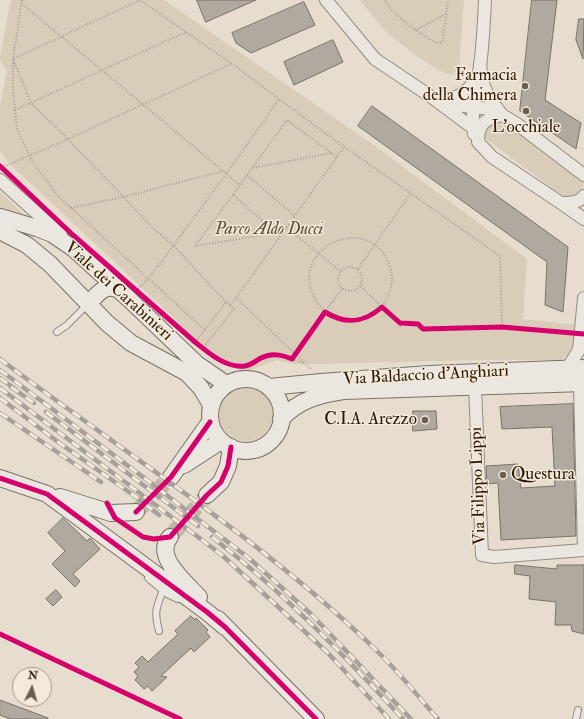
<!DOCTYPE html>
<style>
body{margin:0}
#map{position:relative;width:584px;height:719px;overflow:hidden;background:#e6ddcf;font-family:"IM FELL Double Pica",serif}
canvas{display:block}
.north{position:absolute;left:12px;top:667px;width:40px;height:40px;box-sizing:border-box;background:#f5eada;border:1px solid #a49785;border-radius:50%;rotate:5deg;font-size:11px;font-weight:700;line-height:16px;text-align:center;color:#2b1a06}
.north::after{content:'';display:block;margin:auto;width:14px;height:18px;background:#6c5e4c;clip-path:polygon(50% 0,100% 100%,50% 72%,0 100%)}
</style>
<div id="map">
<canvas width="584" height="719"></canvas>
<div class="north">N</div>
</div>
<script>
const context = document.querySelector('canvas').getContext('2d');
context.lineJoin = 'round';
function paint(path, color) { context.fillStyle = color; context.fill(path, 'evenodd'); }
function strokePath(path, color, width, dash) { context.strokeStyle = color; context.lineWidth = width; context.lineCap = dash ? 'butt' : 'round'; context.setLineDash(dash || []); context.stroke(path); }
function drawText(font, color, halo, rows, align = 'center') {
  context.font = font + ' "IM FELL Double Pica",serif'; context.lineWidth = 3; context.setLineDash([]); context.textBaseline = 'middle'; context.strokeStyle = halo; context.fillStyle = color; for (const [text, x, y, turn = 0] of rows) {
    context.save(); context.translate(x, y); context.rotate((+turn || 0) * Math.PI / 180); context.textAlign = isNaN(turn) ? turn : align; if (halo) context.strokeText(text, 0, 0); context.fillText(text, 0, 0); context.restore();
  }
}
paint(new Path2D(`
 M11,0H164L375,146L527,259L523,319L577,325L575,351L560,360H480L317,364H294L277,360L247,371H241L220,361L12,166L0,152V106L7,71L0,60V56Z
 M360,0H464L459,69L451,75C434,71 395,40 382,27C374,18 367,9 360,0Z
 M496,120L504,123L581,177L584,182L582,192L574,198L564,197L485,138V130L490,122Z
 M0,192L33,223L0,214Z
 M219 414a27 27 0 1 1 54 0a27 27 0 1 1-54 0Z`), '#d9ccb8');
const building = new Path2D(`
 M197,0H256L206,22Z
 M532,0H557L545,100L581,123L576,149L520,111Z
 M304,2L315,25L251,53L236,43L232,33Z
 M579,19H584L583,59L576,40Z
 M333,40L343,62L294,85L284,62Z
 M372,106L568,247L563,312L545,305L547,262L358,126Z
 M573,404L576,536L501,540L498,483L487,484L486,466L518,464L521,488L555,486L552,427L502,429L500,407Z
 M413,411H436L437,429L413,431Z
 M63,518L87,541L90,538L100,549L73,574L80,581L75,587L52,564L65,551L48,533Z
 M515,565L557,569V565H584V634L572,631L571,625H555L556,602L529,599L530,576L515,574Z
 M56,590L62,597L53,606L46,599Z
 M191,616L195,620L196,618L208,630L206,632L210,637L194,652L191,648L161,676L167,677L152,691L148,686L144,689L135,680L138,676L134,672L139,667L135,663L142,656L148,662L178,634L175,631Z
 M0,700L48,718V719H10L0,715Z`);
paint(building, '#b0a99f');
strokePath(building, '#797167', 1);
strokePath(new Path2D(`
 M136,512L171,477
 M170,537L207,495`), '#c1b6a7', 16, [16, 8]);
const service = new Path2D(`
 M57,332L67,325L87,305
 M148,578L167,594L178,599
 M159,631C154,612 156,608 163,590
 M576,719L578,710`);
const minor = new Path2D(`
 M326,0L375,59L430,96L473,128
 M480,64L482,81L488,96L502,115L517,124L584,175
 M441,98C458,101 469,91 477,77
 M439,103L489,109L501,115
 M502,115C485,119 478,123 478,142L492,157L561,203C570,203 579,203 584,196
 M474,134C470,114 477,86 480,66C483,44 484,22 485,0
 M0,180L61,235
 M561,203L584,219
 M567,369L579,350L584,298
 M580,383L584,550
 M475,387L482,555L494,557L584,550`);
const secondary = new Path2D(`
 M0,217L37,228L52,234L74,249L130,300L197,364L226,384
 M0,231L27,245L50,264L107,323L131,343L187,373L201,388L211,405
 M88,304C99,293 104,283 120,290
 M210 415a36 36 0 1 1 72 0a36 36 0 1 1-72 0Z
 M269,387L321,382L429,374L584,368
 M281,419C299,400 318,395 343,391L584,383
 M184,465L221,441
 M171,477L210,422
 M0,478L47,494L207,612L225,627
 M207,495L221,482L228,466L231,447
 M60,497L111,513L136,512
 M170,537C153,556 186,583 199,597
 M218,619L316,719`);
strokePath(service, '#948c81', 8);
strokePath(minor, '#948c81', 14);
strokePath(secondary, '#797167', 18);
strokePath(new Path2D(`
 M22,0L13,59V91L17,129L32,161L60,198L205,330L226,302L234,309L203,348
 M140,0L235,66L322,131L500,256L502,327
 M140,0L13,59L31,103L68,139L154,229L171,243L226,302
 M385,0L391,10L414,29L436,43H442L446,18L448,0
 M21,3L240,185
 M416,30L447,13
 M15,110L186,32
 M1,168L68,139L231,64
 M253,168L331,153
 M247,175L287,120L337,157
 M233,195L195,246L276,233
 M71,208L123,197L223,171
 M286,227L340,271
 M280,236L233,195L247,175L295,216
 M338 279a12 12 0 1 1 24 0a12 12 0 1 1-24 0Z
 M358,269L410,194
 M342,288L325,312C272,255 367,206 389,264C395,280 391,293 382,307L360,286
 M138,289C157,270 173,246 189,224C220,183 250,141 279,99
 M236,298L344,147
 M230,305L236,298L312,370
 M400,323V329
 M195,342L205,330
 M292,359L305,364`), '#a5a099', 2, [1, 2]);
strokePath(service, '#ebe6e0', 6);
strokePath(minor, '#ebe6e0', 12);
strokePath(secondary, '#ebe6e0', 16);
const rail = new Path2D(`
 M0,359C126,454 261,539 375,649C398,671 417,695 438,719
 M0,370L147,480L250,559L311,614L411,719
 M0,378L15,389
 M11,387L34,403
 M0,388L222,555L328,653L389,719
 M0,398L58,442L136,497L159,515
 M46,412L198,526
 M0,413L101,482
 M212,537C282,591 343,654 403,719`);
strokePath(rail, '#a5a099', 4.5);
strokePath(rail, '#f5eada', 3, [9]);
strokePath(new Path2D(`
 M0,166L74,236L195,342C209,353 225,368 245,366C250,365 255,362 259,359C271,353 280,354 292,359L325,312C346,325 364,323 382,307L400,323L418,324L423,329L502,327L584,334
 M0,478L47,494L207,612L225,627L316,719
 M107,503L115,518L143,537L154,539L170,537L207,495L221,482L228,466L231,447
 M136,512L171,477L210,422
 M0,634L180,719`), '#d6006c', 5);
for (const [x, y, r, color] of [
 [525,86,4,"#6c5e4c"],
 [526,111,4,"#6c5e4c"],
 [425,420,4,"#6c5e4c"],
 [503,475,4,"#6c5e4c"]
]) { const dot = new Path2D(); dot.arc(x, y, r, 0, 2 * Math.PI); context.fillStyle = color; context.fill(dot); strokePath(dot, '#f5eada', 1.5); }
drawText('17px', '#2b1a06', '#f5eada', [
 ["Farmacia",517,76],
 ["della Chimera",517,96],
 ["L'occhiale",526,128,"center"],
 ["C.I.A. Arezzo",417,420],
 ["Questura",511,475,"left"]
], 'right');
drawText('italic 17px', '#5c4b36', '#f5eada', [
 ["Parco Aldo Ducci",269,230]
]);
drawText('17px', '#2b1a06', '#f5eada', [
 ["Viale dei Carabinieri",118,292,42],
 ["Via Baldaccio d'Anghiari",426,376,-3],
 ["Via Filippo Lippi",479,486,-92]
]);
</script>
